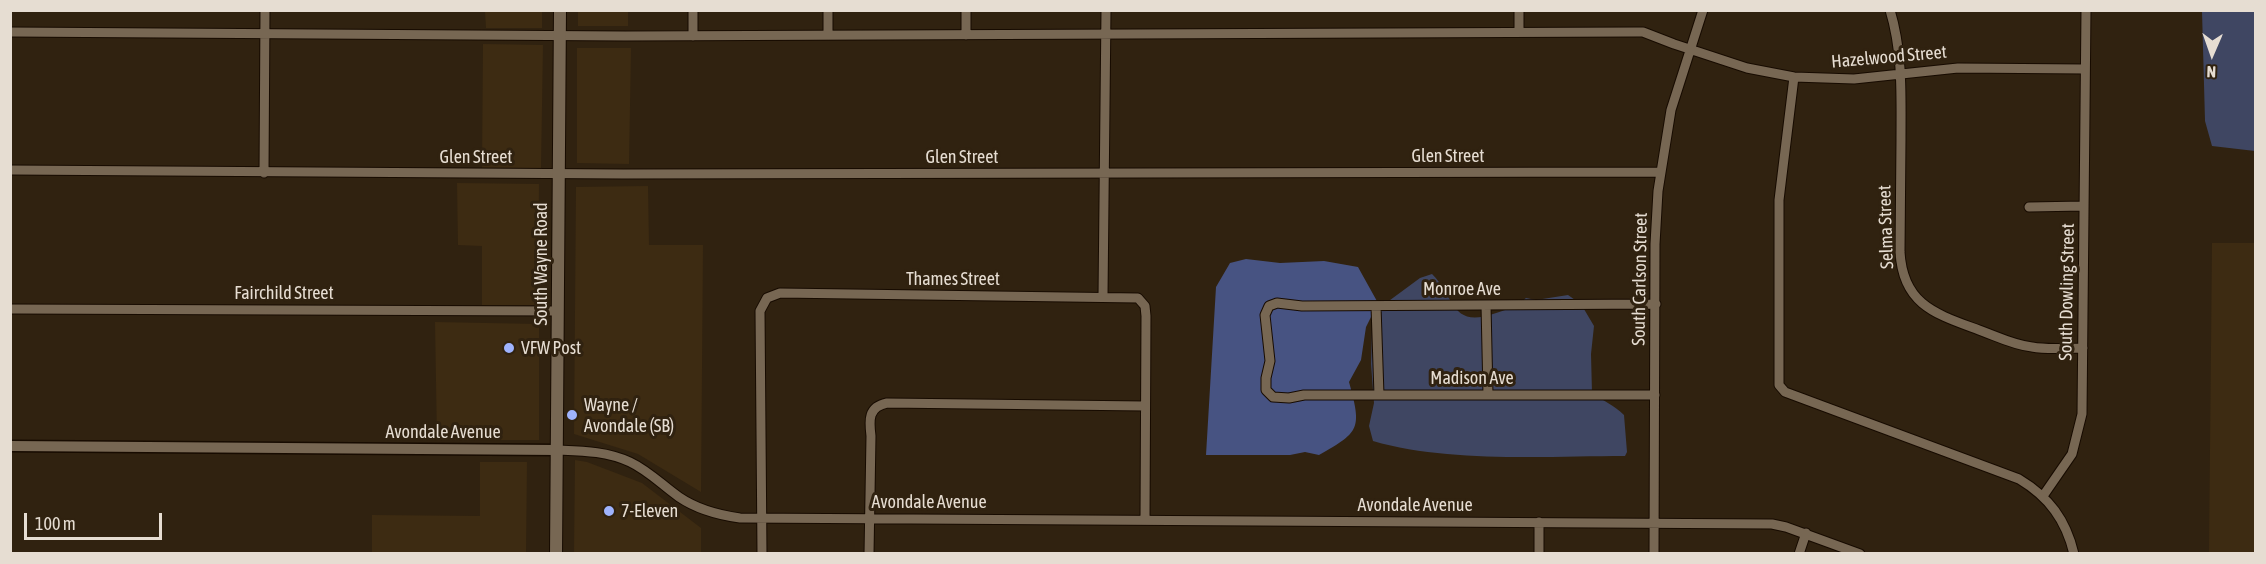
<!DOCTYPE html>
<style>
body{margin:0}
#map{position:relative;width:2266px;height:564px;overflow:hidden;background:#302210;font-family:"Asap Condensed",sans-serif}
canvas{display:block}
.frame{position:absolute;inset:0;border:12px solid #e6ddd2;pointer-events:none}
.north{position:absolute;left:2182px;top:24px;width:60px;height:60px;-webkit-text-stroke:4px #302210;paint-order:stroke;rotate:182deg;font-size:16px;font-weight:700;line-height:24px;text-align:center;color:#e6ddd2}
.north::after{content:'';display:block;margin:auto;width:21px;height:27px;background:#e6ddd2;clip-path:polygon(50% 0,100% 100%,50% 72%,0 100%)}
.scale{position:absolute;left:24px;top:513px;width:138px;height:27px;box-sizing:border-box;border:3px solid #e6ddd2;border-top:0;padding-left:8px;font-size:18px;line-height:21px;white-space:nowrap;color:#e6ddd2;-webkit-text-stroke:4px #302210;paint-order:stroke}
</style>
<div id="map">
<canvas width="2266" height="564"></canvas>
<div class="frame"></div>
<div class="north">N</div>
<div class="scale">100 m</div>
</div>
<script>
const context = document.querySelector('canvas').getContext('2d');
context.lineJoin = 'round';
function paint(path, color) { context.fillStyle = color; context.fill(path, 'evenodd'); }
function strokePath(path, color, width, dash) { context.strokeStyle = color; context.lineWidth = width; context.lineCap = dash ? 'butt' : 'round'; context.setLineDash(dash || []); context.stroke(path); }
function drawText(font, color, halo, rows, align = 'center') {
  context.font = font + ' "Asap Condensed",sans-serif'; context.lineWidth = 6; context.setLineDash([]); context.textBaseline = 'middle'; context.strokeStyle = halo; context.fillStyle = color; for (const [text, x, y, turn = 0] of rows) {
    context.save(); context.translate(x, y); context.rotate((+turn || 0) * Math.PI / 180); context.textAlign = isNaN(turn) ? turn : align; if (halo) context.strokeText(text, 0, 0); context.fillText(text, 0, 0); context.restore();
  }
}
paint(new Path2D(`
 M485,11H542V28H486Z
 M578,11H628V26H578Z
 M483,44L543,45L541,168H482Z
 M577,48H631L629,164L577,163Z
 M457,183L539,184L538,305H482V246L458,245Z
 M648,186L649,245H703L701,492L638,454L574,434L576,187Z
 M2212,243H2255V553H2209Z
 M435,322L539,324V440H437Z
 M575,460L587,462L642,483L701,528V553H574Z
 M480,462H527L526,553H372V515L480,516Z`), '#3d2b12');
paint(new Path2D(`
 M2202,11H2255V151L2212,146L2205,121Z
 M1432,274C1455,297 1451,328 1493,314C1506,310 1516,307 1526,298L1536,300L1568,295L1581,304L1594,326L1591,354L1592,393C1603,401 1614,405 1624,415L1627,452L1625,456C1546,456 1448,463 1373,441L1369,426L1374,403L1371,364L1372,328L1382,306L1420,278Z`), '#3f4662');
paint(new Path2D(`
 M1246,259L1280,263L1324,261L1358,267L1378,303L1366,327L1361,360L1349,382C1362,429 1360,432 1319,455L1305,452L1290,455H1206L1216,287L1230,263Z`), '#475382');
const minor = new Path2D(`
 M1519,10V32
 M1890,10C1903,53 1901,96 1901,140C1901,177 1900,214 1900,252C1903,305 1936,314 1979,330C1996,336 2013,345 2032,347C2048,350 2066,348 2083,348
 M10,32L625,36L1636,32H1643L1674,44L1747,68L1794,77L1854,79L1958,68L2085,69
 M828,35V10
 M966,35V10
 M693,36V10
 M1794,77L1779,200V385L1785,392L2019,479C2049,497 2066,520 2074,554
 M10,170L623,174L1660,172
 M264,173L265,10
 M2029,207L2084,206
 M1103,296L1106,10
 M1486,305L1488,395
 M1376,306L1379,395
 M10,309L558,311
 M1655,395H1304L1289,398L1273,397L1266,390V378L1270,361L1265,315L1269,306L1277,303L1302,306L1656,304
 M557,450C582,451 606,451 630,462C649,471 662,485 679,497C698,510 718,515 740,518L1772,524L1786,527L1860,554
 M2043,496L2072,454L2082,414L2086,10
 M1539,522V554
 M762,554L760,311L767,298L780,293L1138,298L1145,306L1146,316L1145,520
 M869,554L871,436C869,420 868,407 887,403L1145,406
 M1654,554L1655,244L1658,191L1671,110L1703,10
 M1799,554L1806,533`);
const tertiary = new Path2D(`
 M10,446L557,450`);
const secondary = new Path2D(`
 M556,554L560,10`);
strokePath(minor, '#170b00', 11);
strokePath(tertiary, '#170b00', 13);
strokePath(secondary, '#170b00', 14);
strokePath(minor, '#776753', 9);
strokePath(tertiary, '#776753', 10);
strokePath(secondary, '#776753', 12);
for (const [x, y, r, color] of [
 [509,348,6,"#9fb3fd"],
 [572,415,6,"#9fb3fd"],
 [609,511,6,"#9fb3fd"]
]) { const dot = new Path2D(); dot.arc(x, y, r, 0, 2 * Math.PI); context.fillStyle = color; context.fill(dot); strokePath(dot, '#302210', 2); }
drawText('18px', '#e6ddd2', '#302210', [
 ["Hazelwood Street",1889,57,-5],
 ["Glen Street",1448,156],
 ["Glen Street",476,157],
 ["Glen Street",962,157],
 ["Selma Street",1886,227,-92],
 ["South Wayne Road",541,264,-90],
 ["Thames Street",953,279],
 ["South Carlson Street",1640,279,-89],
 ["Monroe Ave",1462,289],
 ["South Dowling Street",2067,292,-89],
 ["Fairchild Street",284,293],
 ["Madison Ave",1472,378],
 ["Avondale Avenue",443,432],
 ["Avondale Avenue",929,502],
 ["Avondale Avenue",1415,505]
]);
drawText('18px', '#e6ddd2', '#302210', [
 ["VFW Post",521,348],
 ["Wayne /",584,405],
 ["Avondale (SB)",584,426],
 ["7-Eleven",621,511]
], 'left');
</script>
